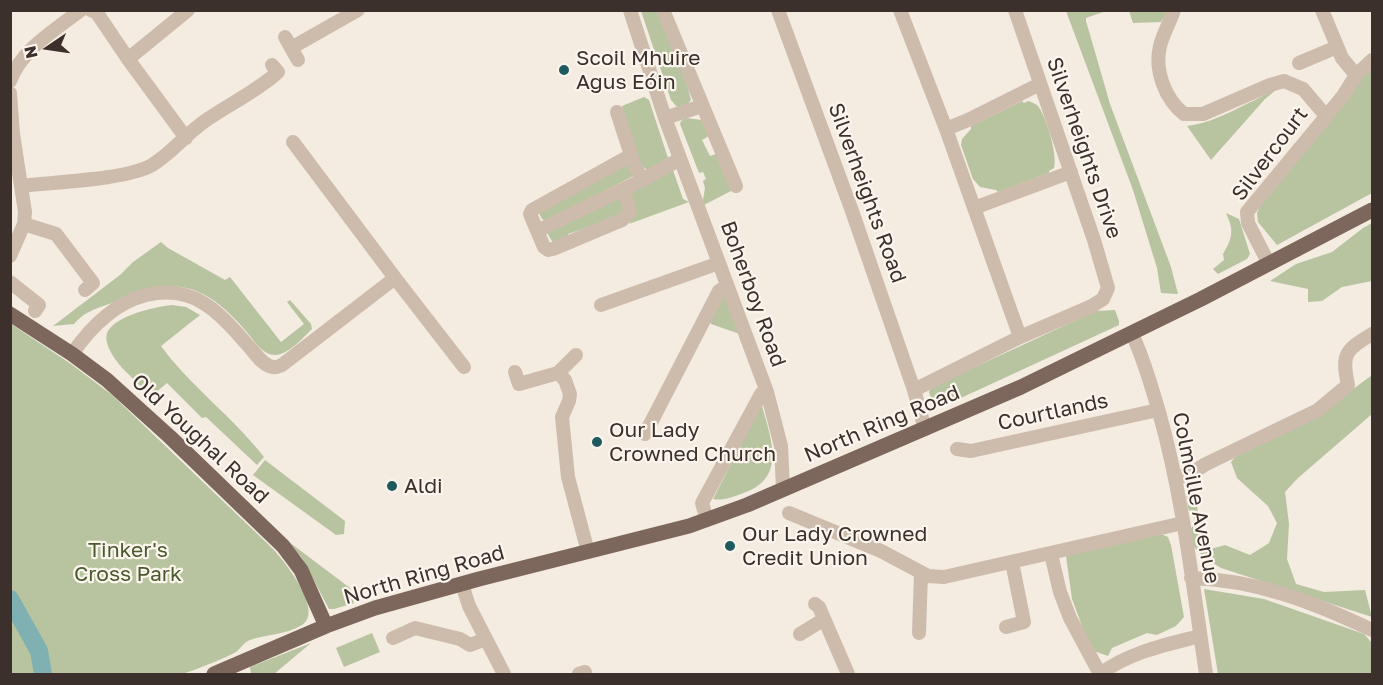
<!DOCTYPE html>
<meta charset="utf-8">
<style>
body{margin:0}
#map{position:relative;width:1383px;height:685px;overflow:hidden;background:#f4ebe1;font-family:"Golos Text",sans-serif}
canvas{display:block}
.frame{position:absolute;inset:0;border:12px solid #3b302b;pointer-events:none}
.north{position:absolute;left:18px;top:18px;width:60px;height:60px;-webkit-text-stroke:4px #fbf5ee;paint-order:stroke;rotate:257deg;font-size:16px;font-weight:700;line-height:24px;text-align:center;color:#3b302b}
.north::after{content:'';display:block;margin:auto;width:21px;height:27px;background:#3b302b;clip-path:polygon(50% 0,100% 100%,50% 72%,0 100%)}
</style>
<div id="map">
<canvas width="1383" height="685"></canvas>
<div class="frame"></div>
<div class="north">N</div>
</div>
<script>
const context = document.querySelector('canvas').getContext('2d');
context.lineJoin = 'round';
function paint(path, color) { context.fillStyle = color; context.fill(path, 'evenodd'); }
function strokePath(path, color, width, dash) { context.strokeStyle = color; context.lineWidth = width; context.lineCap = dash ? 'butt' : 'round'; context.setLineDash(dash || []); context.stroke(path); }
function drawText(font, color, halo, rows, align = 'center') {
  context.font = font + ' "Golos Text",sans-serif'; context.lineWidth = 4.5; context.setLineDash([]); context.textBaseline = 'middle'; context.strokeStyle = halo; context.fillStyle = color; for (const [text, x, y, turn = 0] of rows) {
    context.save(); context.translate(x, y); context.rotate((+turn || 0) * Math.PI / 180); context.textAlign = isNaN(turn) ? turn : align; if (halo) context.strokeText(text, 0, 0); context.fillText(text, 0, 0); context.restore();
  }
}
paint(new Path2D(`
 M641,11H657L688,88L691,100L687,105L677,107L671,100Z
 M1066,11H1106L1086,18V21L1110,104L1171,267L1178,294L1161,293L1157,268L1133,190Z
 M1129,11H1168L1161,22L1133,23Z
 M1372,66V193L1277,245L1258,222L1257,213L1261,204L1358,81Z
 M1276,90L1265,99L1211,160L1187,126C1219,122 1247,102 1276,90Z
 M644,97L649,100L668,158L647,170C632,159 627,123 622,106Z
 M1022,101L1024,103L1028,101C1031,102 1034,103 1037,105C1046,114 1058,156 1054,168L1049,171V173L998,192L996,190L980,187L973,179L961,145L962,139L971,129V126Z
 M686,118L702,120L709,136L702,140L710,156L716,154L731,191L702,206L705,188L703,181L706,179L703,172L699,173L680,124L681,121Z
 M621,163L630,165L635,175L547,221L542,219L539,213Z
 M673,170L683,199L689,202L629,224L635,212L630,197L634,188Z
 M621,194L624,209L617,215L598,223V227L592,226L568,234L569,237L553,243L545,229Z
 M1226,213L1239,219L1250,254L1247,259L1218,274L1213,269L1224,260L1223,254C1233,237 1234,231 1226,213Z
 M1372,223V281L1342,287L1322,301L1308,302V289L1270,281L1296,264L1332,252L1363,228Z
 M161,242L168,248L225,280L230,277L281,342L304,324L287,302L290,300L311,324L312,329C303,338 288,355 275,355C264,355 256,344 250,336C212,290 180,272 122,299C105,307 87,308 74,324L53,326L120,275L133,262Z
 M724,295L739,332L737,333L711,324L709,320Z
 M172,305L186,307L200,315L161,346C191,387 233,417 264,457L257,465L206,417L202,418L167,383L155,393C142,391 135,380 126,372C118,364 101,343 108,331C118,315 154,307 172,305Z
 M1115,310L1119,321V325L950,403L935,402L930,396L929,391L934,386L1096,311Z
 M11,324L71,364L112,395L271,547C283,559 325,611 302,625C286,635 267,634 250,640C243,643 241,648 236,652C228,657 195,670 185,673C172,678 153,674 139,674C96,674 53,674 11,674Z
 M1372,375V414L1298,478L1285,492L1289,524L1287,559L1296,584L1324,592L1365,590L1372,617L1221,568L1203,557L1190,542L1191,529L1195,519L1188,508L1186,492H1194L1203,536L1211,549L1225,545L1250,555L1269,543L1277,523L1268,506L1237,478L1231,462L1237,455L1325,410Z
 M762,406C772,442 787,479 741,494C732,497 723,501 713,499L760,407Z
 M265,460L345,521L344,534L336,535L253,475Z
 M1161,534L1168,537L1171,545L1184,617L1176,626L1157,635L1147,633L1112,648L1108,656L1091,650L1072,599L1066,556Z
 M285,539L350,588L354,603L334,609H329L302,558Z
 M1204,589L1264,599L1364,634L1372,643V674H1218Z
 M372,633L380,652L344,667L336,648Z
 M311,643L274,674H251L250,667Z`), '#b8c4a0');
strokePath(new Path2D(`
 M10,599L39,651L43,674`), '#7fb0b2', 18);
strokePath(new Path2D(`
 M91,10L97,13L128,59L186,138
 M630,10L665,118L767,392L781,446L783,489
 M663,10L736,186
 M778,10L852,211L914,390L925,429
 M900,10L946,129L1020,337
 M1174,10C1170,22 1163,34 1160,46C1154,70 1165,99 1184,114H1203L1270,85L1284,81L1303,89L1326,116
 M1322,10L1342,58L1356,75
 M285,37L298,60
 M291,48L358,10
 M128,59L188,10
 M1299,63L1337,47
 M10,81C22,49 55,30 81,10
 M10,93L13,134L25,212L24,224L10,256
 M617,112L633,161
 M665,118L702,106
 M946,129L968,120L1040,84
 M293,142L395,278
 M21,186C53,182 126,180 152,165C172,153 186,134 205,121C229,104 256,92 278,72L272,65
 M624,189L630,211L622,220L553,249L548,250L544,247L530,214L532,210L624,159L633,161L642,180
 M974,208L1071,172
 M24,224L56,234L93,283L85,290
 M537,231L642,180L680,159
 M1269,264L1248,223L1247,212L1343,96L1356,75L1372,60
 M10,282L39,305L35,311
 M601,305L719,263
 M1132,334C1144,359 1151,385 1159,412C1183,497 1193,587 1206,674
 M72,354C90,328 114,303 146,295C197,283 221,315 252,350C257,356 264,366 273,367C276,368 279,366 282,365L395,278L464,367
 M515,372L519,384L558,373L576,355
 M558,373L565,380L570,394L569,401L562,417L568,477L588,552
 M914,390L1020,337L1092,306L1103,299L1108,288L1094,240L1015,10
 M645,434L719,291L727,286
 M957,449L971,451L1158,410
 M1175,479L1193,472L1206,464L1318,410L1348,385C1341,353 1346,350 1372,334
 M789,513L881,551L928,576L944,577L1183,523
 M707,520L702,503L761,394L767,392
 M1051,554L1060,592L1070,618L1100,674
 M1191,578C1257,580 1313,602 1372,630
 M462,584L469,606L504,674
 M815,604L819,607L848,674
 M1006,627L1024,622L1012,562
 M919,633L921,573
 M800,634L823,620
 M393,638L415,628L460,639L470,645L486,639
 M579,674L585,672
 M1100,674C1130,652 1165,645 1200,636`), '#cdbbac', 14);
strokePath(new Path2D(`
 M10,314L72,354L107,380L170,437L283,546L301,570L326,626
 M214,674L326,626L375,608L479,579L689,526L747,505L1021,387L1201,299L1372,210`), '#7d675c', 15);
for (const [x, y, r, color] of [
 [564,70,6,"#1f5a5e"],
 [597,442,6,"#1f5a5e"],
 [392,486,6,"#1f5a5e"],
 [730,546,6,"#1f5a5e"]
]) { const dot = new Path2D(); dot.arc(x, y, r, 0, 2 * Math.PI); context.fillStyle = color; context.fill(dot); strokePath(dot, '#fbf5ee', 2); }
drawText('21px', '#3b302b', '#fbf5ee', [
 ["Scoil Mhuire",576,58],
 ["Agus Eóin",576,82],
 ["Our Lady",609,430],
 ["Crowned Church",609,454],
 ["Aldi",404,486],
 ["Our Lady Crowned",742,534],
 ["Credit Union",742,558]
], 'left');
drawText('21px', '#3b302b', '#fbf5ee', [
 ["Silverheights Drive",1084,148,71],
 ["Silvercourt",1270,154,-53],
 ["Silverheights Road",867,193,70],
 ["Boherboy Road",753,294,70],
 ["Courtlands",1053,412,-12],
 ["North Ring Road",882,424,-23],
 ["Old Youghal Road",200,439,43],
 ["Colmcille Avenue",1196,498,79],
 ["North Ring Road",424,575,-16]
]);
drawText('21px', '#4a5a2e', '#fbf5ee', [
 ["Tinker's",128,550],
 ["Cross Park",128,574]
]);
</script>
